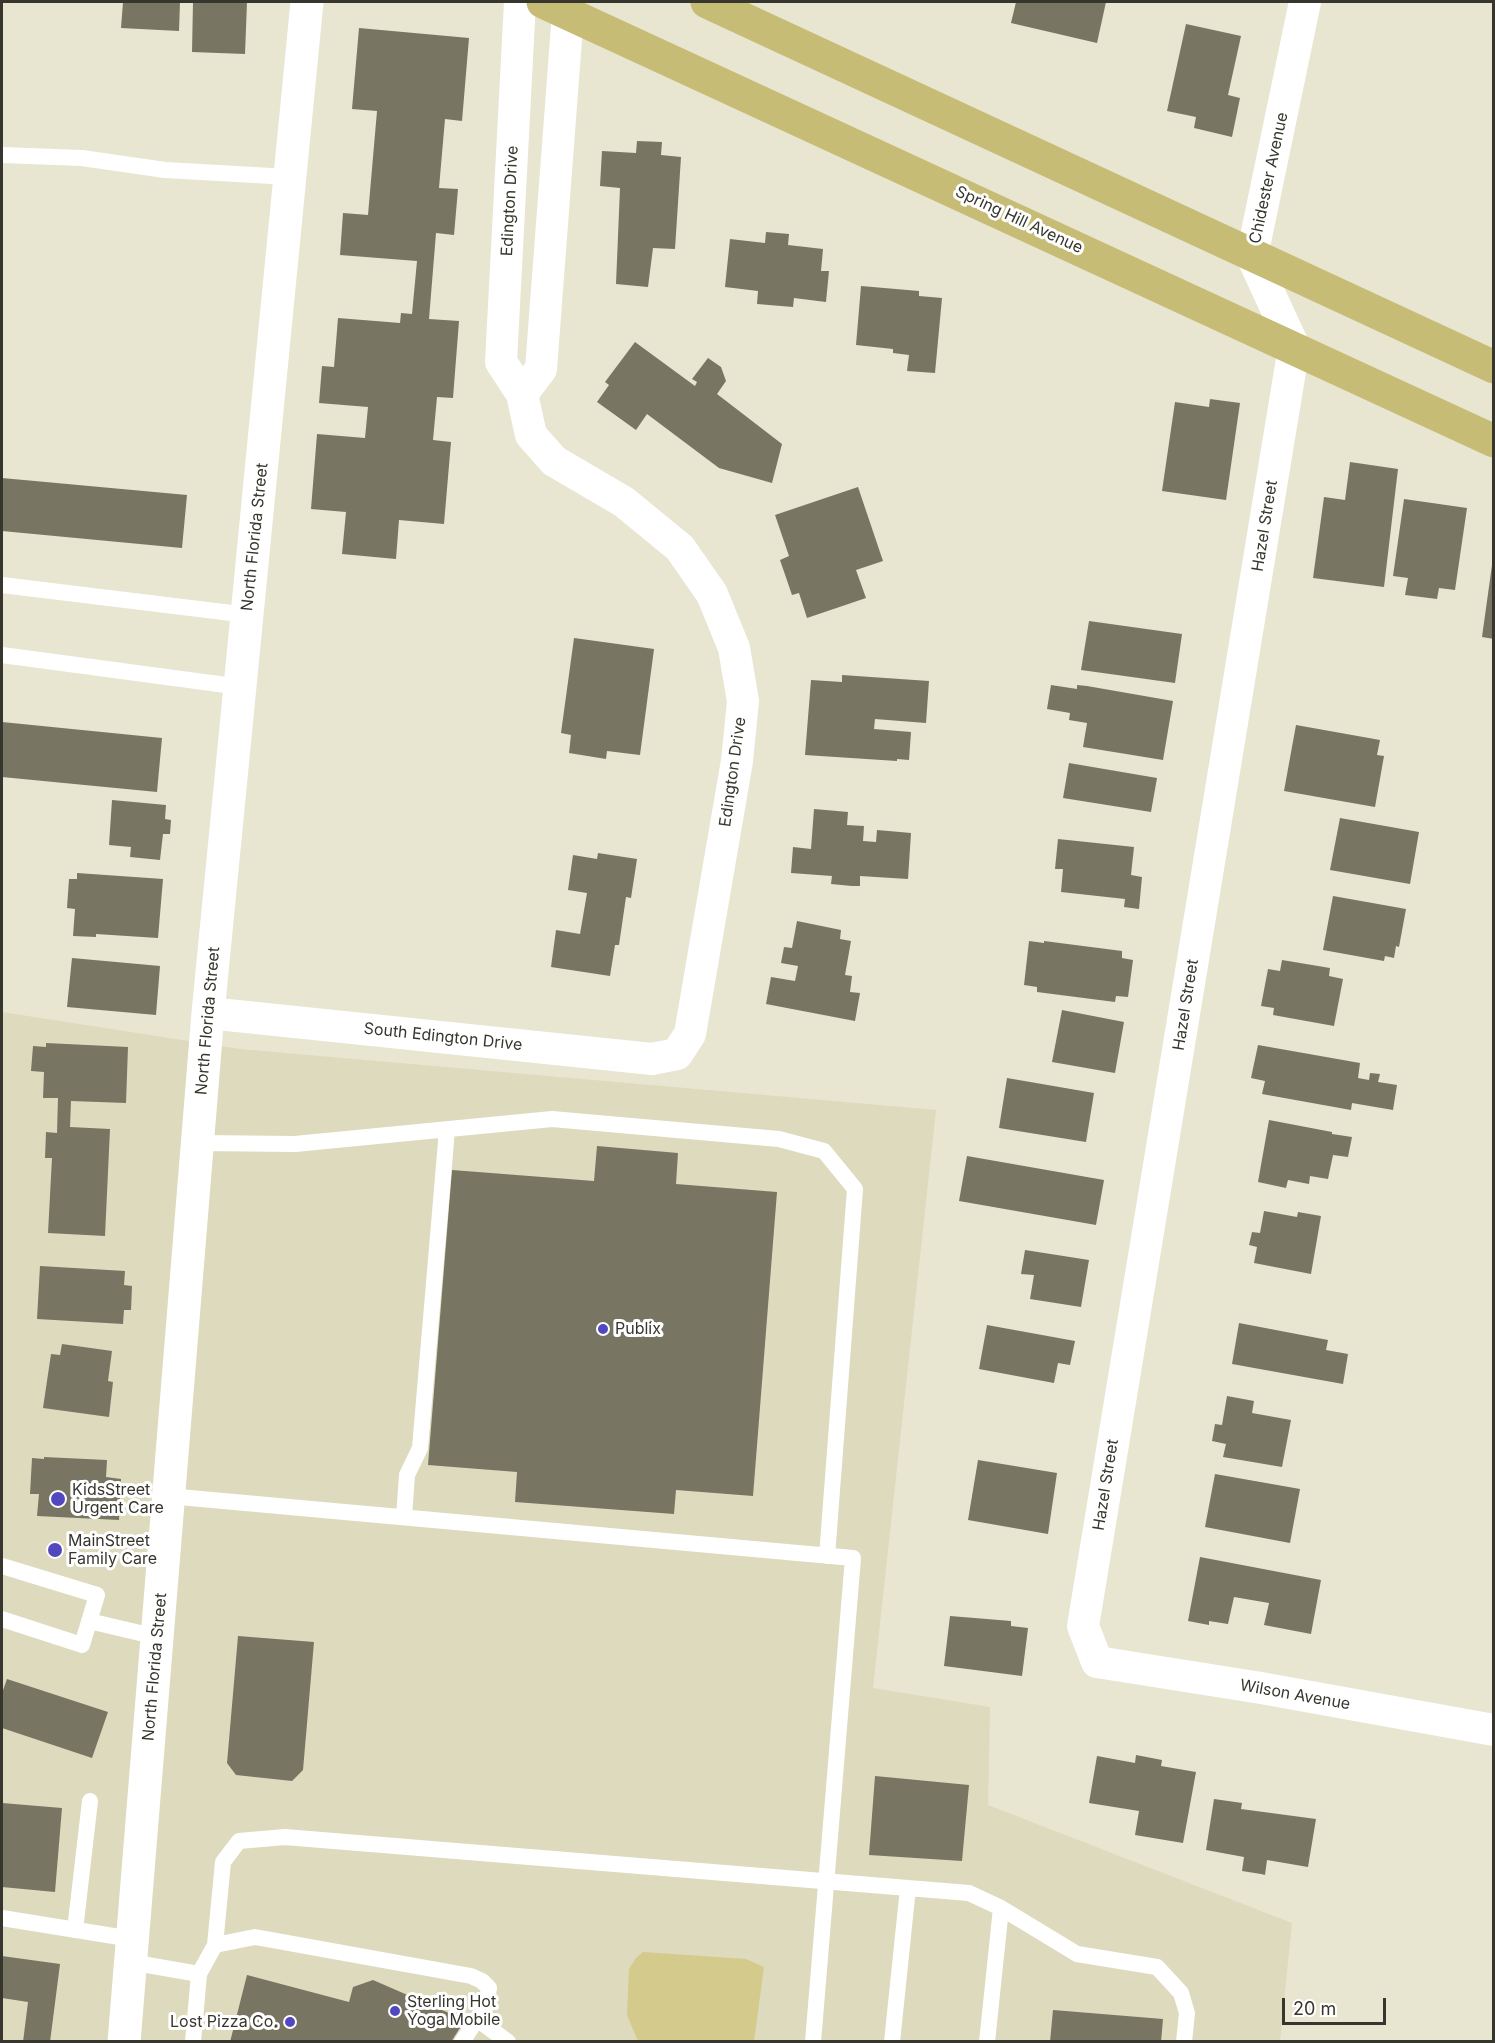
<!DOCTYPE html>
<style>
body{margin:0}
#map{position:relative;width:1495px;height:2043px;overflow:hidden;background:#e8e5d1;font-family:Inter,sans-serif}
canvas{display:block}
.frame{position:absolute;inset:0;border:3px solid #37362e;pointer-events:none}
.scale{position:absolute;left:1282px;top:1998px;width:104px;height:27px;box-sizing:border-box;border:3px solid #37362e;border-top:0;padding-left:8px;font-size:18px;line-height:21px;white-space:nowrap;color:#37362e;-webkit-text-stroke:4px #fff;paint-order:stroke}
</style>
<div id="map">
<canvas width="1495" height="2043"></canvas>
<div class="frame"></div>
<div class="scale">20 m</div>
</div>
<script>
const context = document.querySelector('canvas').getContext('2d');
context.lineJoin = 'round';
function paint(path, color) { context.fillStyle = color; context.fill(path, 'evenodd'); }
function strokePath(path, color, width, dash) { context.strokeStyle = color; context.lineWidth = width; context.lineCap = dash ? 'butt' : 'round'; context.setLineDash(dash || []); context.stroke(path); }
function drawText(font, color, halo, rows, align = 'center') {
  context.font = font + ' Inter,sans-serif'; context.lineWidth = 6; context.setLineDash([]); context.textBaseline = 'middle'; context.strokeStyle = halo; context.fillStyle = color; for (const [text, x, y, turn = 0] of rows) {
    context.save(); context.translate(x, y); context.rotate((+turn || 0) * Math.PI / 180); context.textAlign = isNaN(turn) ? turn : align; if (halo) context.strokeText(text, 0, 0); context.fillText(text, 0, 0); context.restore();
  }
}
paint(new Path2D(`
 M2,1012L240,1049L936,1110L873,1688L990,1707L988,1805L1292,1923L1280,2041H2Z`), '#dedabe');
paint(new Path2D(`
 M643,1952L746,1959L764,1967L754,2041L643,2042L637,2039L627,2015L629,1969L636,1958Z`), '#d4ca8c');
paint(new Path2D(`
 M123,2H180L179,31L121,28Z
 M193,2H247L245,54L192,52Z
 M1016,2H1106L1097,43L1011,23Z
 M1186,24L1241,36L1228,95L1240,98L1232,137L1194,128L1196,117L1167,111Z
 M359,28L469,38L462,121L445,119L439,188L458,189L454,235L436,233L429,319L459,321L453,398L437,397L433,440L451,442L444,524L399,520L396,559L342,554L346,512L311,509L317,434L365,438L368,407L319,403L322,366L334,367L338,318L400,323L401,313L412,314L417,261L340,255L343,213L368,215L377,111L352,109Z
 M637,141L662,142L661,155L681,157L675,249L653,248L648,287L616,284L620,188L600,186L602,151L636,153Z
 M766,232L789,234L788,245L823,249L821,271H829L826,302L794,298L793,307L757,304L758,291L725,287L730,239L765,243Z
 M861,286L919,291V296L942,298L935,373L907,371L909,355L893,353V349L856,345Z
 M635,342L695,386L697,382L692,379L708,358L721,367L726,381L717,394L782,444L772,483L719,468L647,414L636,430L597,402L609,385L605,382Z
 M1210,399L1240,403L1226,500L1162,491L1175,402L1209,407Z
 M1350,462L1398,469L1384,587L1313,578L1324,497L1345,500Z
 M2,478L187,495L182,548L2,531Z
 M858,487L883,561L856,570L866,598L807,618L799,593L792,595L780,560L789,556L775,515Z
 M1404,499L1467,508L1455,590L1439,588L1437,599L1405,595L1408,578L1393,576Z
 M1492,565H1494V639L1482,637Z
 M1089,621L1182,634L1175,683L1081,670Z
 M574,638L654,649L640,755L607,751L606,759L569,753L571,735L561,733Z
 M842,675L929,681L926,723L875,719L874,729L911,732L909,760L897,759V761L805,755L811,680L842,682Z
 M1051,685L1077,689V685L1087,686L1173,701L1163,760L1083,747L1087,723L1069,720L1070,713L1047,709Z
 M2,722L162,738L157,792L2,777Z
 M1296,725L1380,740L1377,755L1384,756L1375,807L1284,791Z
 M1069,763L1157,778L1151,812L1063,798Z
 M112,800L166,805L165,819L171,820L170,834H163L160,860L130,857L131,847L109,845Z
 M814,809L848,812L847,825L864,826L863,841L876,842L877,830L911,833L908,879L860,876V886H852L831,884L832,876L791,873L793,847L811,849Z
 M1340,818L1419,832L1410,884L1330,870Z
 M1058,839L1134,847L1131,875L1142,877L1139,909L1124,907L1125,899L1061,892L1063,869H1055Z
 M598,853L637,859L631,898L626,897L619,945H615L610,976L551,967L556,930L580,934L587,893L568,890L573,855L597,859Z
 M77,873L163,879L158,938L96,934V937L73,936L75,909L67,908L69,879H77Z
 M1333,896L1406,909L1399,947L1396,946L1394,958L1385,956L1384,961L1323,950Z
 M797,921L841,930L840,939L851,941L845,975L852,976L850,992L860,993L855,1021L766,1004L771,977L795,981L798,966L781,963L784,947L792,948Z
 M1029,941L1044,943V941L1122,951V958L1133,960L1128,997L1116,996L1115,1002L1037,992V987L1024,985Z
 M72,958L160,966L156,1015L67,1007Z
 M1282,960L1330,968L1329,976L1343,979L1334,1026L1273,1015L1274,1008L1261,1006L1268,969L1280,971Z
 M1062,1010L1124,1022L1115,1073L1052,1062Z
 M46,1043L128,1047L126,1103L71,1101L70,1127L110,1129L105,1236L48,1233L52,1158H45L46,1132L57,1133L58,1098H43L44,1072L31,1071L33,1046L46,1047Z
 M1258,1045L1360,1063L1358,1078L1369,1080L1370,1073L1380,1074L1378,1082L1397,1085L1393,1110L1352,1103L1351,1110L1262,1094L1265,1081L1251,1078Z
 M1007,1078L1094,1093L1086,1142L999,1128Z
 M1269,1120L1332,1132V1134L1352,1137L1348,1157L1333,1155L1328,1179L1310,1176L1309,1184L1288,1180L1286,1188L1258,1182Z
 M597,1146L678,1153L676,1184L777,1192L753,1496L676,1490L674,1514L515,1502L517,1472L428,1465L452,1170L594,1181Z
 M967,1156L1104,1180L1096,1225L959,1201Z
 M1264,1211L1297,1217L1298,1212L1321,1216L1311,1274L1254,1263L1257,1247L1249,1245L1252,1232L1260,1233Z
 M1025,1250L1089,1260L1081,1307L1030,1299L1034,1275L1021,1274Z
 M40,1266L125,1271L124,1285L132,1286L131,1310H124L123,1324L37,1319Z
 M1239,1323L1328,1340L1326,1350L1348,1354L1343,1384L1232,1364Z
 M987,1325L1075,1341L1070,1365L1058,1363L1054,1383L979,1369Z
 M62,1344L112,1351L108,1381L113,1382L109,1417L43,1408L51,1354L60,1355Z
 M1227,1396L1254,1401L1252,1413L1291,1420L1282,1467L1223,1457L1226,1444L1212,1441L1215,1424L1222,1425Z
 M44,1457L107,1460L106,1477L121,1479L119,1520L37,1516L39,1494H30L32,1458L44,1459Z
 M978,1460L1057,1473L1048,1534L968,1520Z
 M1215,1474L1300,1489L1290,1543L1205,1527Z
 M1200,1557L1321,1580L1311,1634L1264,1625L1269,1603L1234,1597L1228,1624L1209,1621V1625L1188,1621Z
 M950,1616L1011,1621V1626L1028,1628L1022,1676L944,1666Z
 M238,1636L314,1642L303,1770L292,1781L236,1775L227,1763Z
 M7,1679L108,1712L92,1758L2,1728V1693Z
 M1136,1755L1162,1760L1161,1766L1196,1772L1183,1843L1135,1835L1139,1811L1089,1803L1097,1756L1135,1763Z
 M875,1776L969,1785L962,1861L869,1855Z
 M1214,1799L1242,1803L1241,1809L1316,1819L1308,1867L1267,1860L1265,1875L1261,1874L1242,1871L1244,1857L1206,1850Z
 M2,1803L62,1808L55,1892L2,1887Z
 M2,1956L60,1964L50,2042H23L28,2002L2,1998Z
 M247,1975L349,2002L353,1987L373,1980L465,2020L451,2042H230Z
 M1053,2010L1163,2019L1161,2042H1050Z`), '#787563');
strokePath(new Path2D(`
 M2,155L82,158L165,170L290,177
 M2,585L248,615
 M2,655L241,687
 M198,1143L295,1144L552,1119L779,1139L824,1151L855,1189L827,1556
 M168,1496L853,1558L813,2042
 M404,1517L407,1475L420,1448L447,1130
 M2,1566L97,1595L82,1645L2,1619
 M89,1621L157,1637
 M2,1918L132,1939
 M75,1930L90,1801
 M215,1945L223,1862L239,1841L285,1837L969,1893L1001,1908L1077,1954L1157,1967L1181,1993L1187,2013L1184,2042
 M130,1962L199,1974L193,2042
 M199,1974L215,1945L255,1937L471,1976L482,1981L489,1988L486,2006L477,2019L508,2042
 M462,2042L477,2019
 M892,2042L908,1888
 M987,2042L1001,1908`), '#fff', 16);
strokePath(new Path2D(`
 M1305,2L1252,256L1294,347L1083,1626L1097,1662L1261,1688L1494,1730
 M522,394L541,369L568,13
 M208,1013L652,1059L677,1054L690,1034L737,761L743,701L734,648L712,594L680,548L624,502L554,461L531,435L522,394L501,362L520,2`), '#fff', 32);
strokePath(new Path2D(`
 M124,2042L208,1013L307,2`), '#fff', 33);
strokePath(new Path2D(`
 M543,2L1494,441
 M707,2L1494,367`), '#c6bc76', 33);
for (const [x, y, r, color] of [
 [603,1329,6,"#5148bf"],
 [58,1499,8,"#5148bf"],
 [55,1550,8,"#5148bf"],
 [395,2011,6,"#5148bf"],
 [290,2022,6,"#5148bf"]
]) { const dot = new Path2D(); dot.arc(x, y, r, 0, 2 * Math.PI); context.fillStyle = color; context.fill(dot); strokePath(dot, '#fff', 2); }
drawText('16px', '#37362e', '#fff', [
 ["Chidester Avenue",1269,178,-78],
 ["Edington Drive",510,201,-87],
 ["Spring Hill Avenue",1019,220,25],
 ["Hazel Street",1265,526,-81],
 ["North Florida Street",255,537,-84],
 ["Edington Drive",733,772,-82],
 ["Hazel Street",1186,1005,-81],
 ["North Florida Street",208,1021,-85],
 ["South Edington Drive",443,1037,6],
 ["Hazel Street",1106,1485,-81],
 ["North Florida Street",155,1667,-85],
 ["Wilson Avenue",1295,1695,10]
]);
drawText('16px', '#37362e', '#fff', [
 ["Publix",615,1329],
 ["KidsStreet",72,1490],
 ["Urgent Care",72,1508],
 ["MainStreet",68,1541],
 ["Family Care",68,1559],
 ["Sterling Hot",407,2002],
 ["Yoga Mobile",407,2020],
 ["Lost Pizza Co.",278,2022,"right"]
], 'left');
</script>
